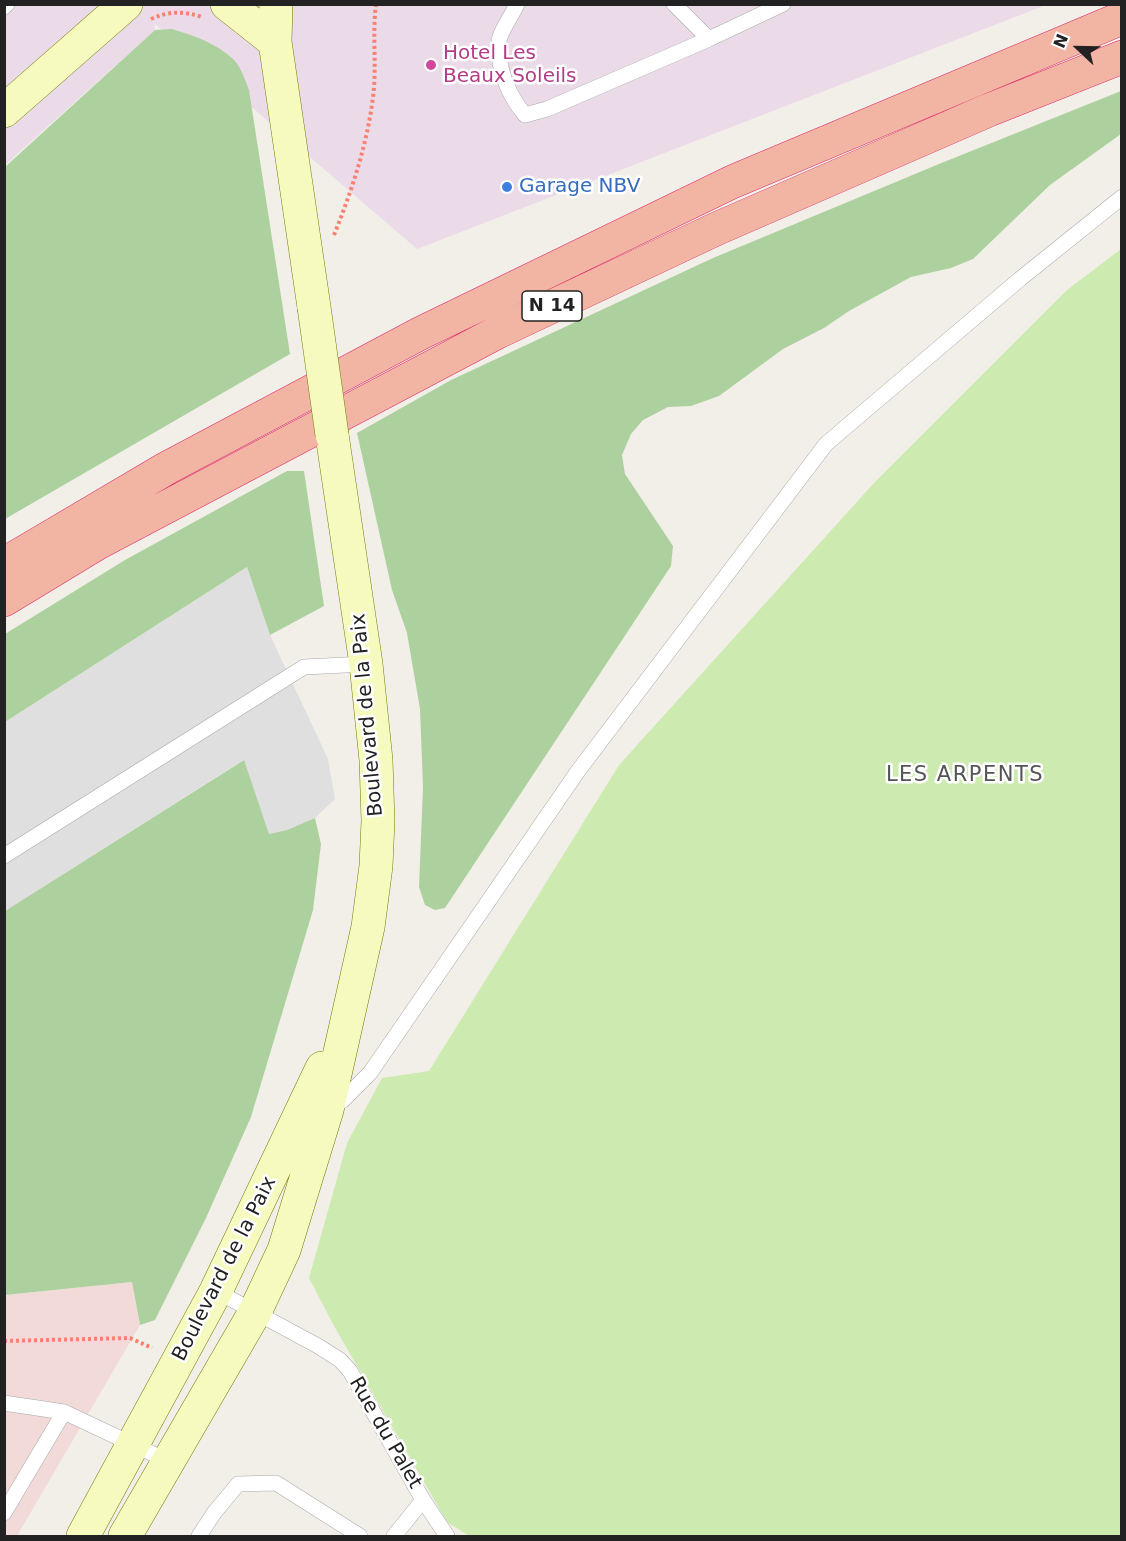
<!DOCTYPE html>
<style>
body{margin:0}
#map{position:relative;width:1126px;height:1541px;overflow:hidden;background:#f2efe9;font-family:"DejaVu Sans",sans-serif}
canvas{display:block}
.frame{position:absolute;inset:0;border:6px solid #222;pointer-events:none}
.north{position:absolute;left:1048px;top:18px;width:60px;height:60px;-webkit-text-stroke:4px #fff;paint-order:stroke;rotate:292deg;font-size:16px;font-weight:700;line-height:24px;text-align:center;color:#222}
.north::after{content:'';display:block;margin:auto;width:21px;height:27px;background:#222;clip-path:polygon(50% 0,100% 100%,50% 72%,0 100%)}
</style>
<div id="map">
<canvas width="1126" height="1541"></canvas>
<div class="frame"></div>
<div class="north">N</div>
</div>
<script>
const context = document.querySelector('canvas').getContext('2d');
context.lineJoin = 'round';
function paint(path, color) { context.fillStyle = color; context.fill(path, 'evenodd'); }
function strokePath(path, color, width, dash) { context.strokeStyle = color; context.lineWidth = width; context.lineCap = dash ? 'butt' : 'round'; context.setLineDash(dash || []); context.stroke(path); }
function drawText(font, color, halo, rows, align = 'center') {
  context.font = font + ' "DejaVu Sans",sans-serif'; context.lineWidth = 5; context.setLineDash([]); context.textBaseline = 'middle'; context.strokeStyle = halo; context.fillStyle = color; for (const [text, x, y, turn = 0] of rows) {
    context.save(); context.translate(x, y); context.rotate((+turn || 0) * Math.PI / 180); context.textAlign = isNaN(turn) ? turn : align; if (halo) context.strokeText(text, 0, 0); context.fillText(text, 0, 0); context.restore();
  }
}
paint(new Path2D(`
 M247,567L270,635L328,759L335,799L315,818L287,830L269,834L243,760L5,911V722Z`), '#e0dfdf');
paint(new Path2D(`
 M132,1282L140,1325L17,1536H5L4,1295Z`), '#f2dad9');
paint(new Path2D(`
 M5,5H1046L417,249L155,24V30L5,165Z`), '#ebdbe8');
paint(new Path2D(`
 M1121,249V1536H469L447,1522L334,1326L309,1278L347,1143L382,1078L429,1071L619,765L874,483L1067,290Z`), '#cdebb0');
paint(new Path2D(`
 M172,29C193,35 218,44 234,60C241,67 245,80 249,90L290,354L5,519V167L155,30Z
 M1121,91V134L1050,185L973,259L951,268L911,277L849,311L824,328L783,349L719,396L691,406L668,407L643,420L631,434L622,455L625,474L673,546L671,566L445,908L435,910L425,905L419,887L423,787L420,709L407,633L392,590L357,433L451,380L713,258L939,164Z
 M287,471H304L324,606L270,635L247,567L5,722V634L125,560Z
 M244,760L269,834L287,830L315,818L321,844L313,910L251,1117L206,1218L155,1320L140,1325L132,1282L5,1295V911Z`), '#add19e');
const service = new Path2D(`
 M517,4C513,14 499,33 499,42C497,69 509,96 525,115L547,109L709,39
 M674,4L709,39L783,4
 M4,7L7,4
 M4,856L304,667L366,664
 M333,1106L343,1100L370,1073L578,771L826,444L1020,279L1122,197
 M216,1291L318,1346L340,1360L350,1371L423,1500L447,1536
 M4,1403L64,1412L4,1513
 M64,1412L168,1461
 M199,1536L214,1513L238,1484L276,1483L360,1536
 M394,1536L423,1500`);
const secondary = new Path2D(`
 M227,4L275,42
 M276,4L275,42L314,307
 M4,111L126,4
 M83,1536L216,1291L322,1068
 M125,1536L255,1312L284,1250L327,1110L368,927L376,866L378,821L376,760L366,664L332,435`);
const trunk = new Path2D(`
 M4,564L167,468L421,333L732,182L1122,18
 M4,600L98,543L498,332L716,229L989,110L1122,57`);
strokePath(service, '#a9a9a9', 16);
strokePath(secondary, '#707d05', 34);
strokePath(trunk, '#dc2a67', 34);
strokePath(new Path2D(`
 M151,19C168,11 184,11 202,17
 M334,235C352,190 367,145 373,97C377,66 372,35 376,4
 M4,1341L130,1338L152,1348`), '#fa8072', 4, [3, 3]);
strokePath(service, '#fff', 15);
strokePath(secondary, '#f7fabf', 33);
strokePath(trunk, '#f2b4a3', 33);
const secondaryBridge = new Path2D(`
 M314,307L332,435`);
strokePath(secondaryBridge, '#707d05', 34, []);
strokePath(secondaryBridge, '#f7fabf', 33);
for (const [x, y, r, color] of [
 [431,65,6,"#d1479c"],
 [507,187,6,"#3f7fe0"]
]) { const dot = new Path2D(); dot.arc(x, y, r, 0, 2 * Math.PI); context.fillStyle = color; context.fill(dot); strokePath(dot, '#fff', 2); }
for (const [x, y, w] of [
 [552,306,60]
]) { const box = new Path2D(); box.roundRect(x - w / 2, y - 15, w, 30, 4.5); context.fillStyle = '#fff'; context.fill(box); strokePath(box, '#222', 1.5); }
drawText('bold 18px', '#222', null, [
 ["N 14",552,306]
]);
drawText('20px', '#b23c85', '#fff', [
 ["Hotel Les",443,54],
 ["Beaux Soleils",443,77]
], 'left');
drawText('20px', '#366cbe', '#fff', [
 ["Garage NBV",519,187]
], 'left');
drawText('20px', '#222', '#fff', [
 ["Boulevard de la Paix",368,715,-95],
 ["Boulevard de la Paix",225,1269,-63],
 ["Rue du Palet",385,1433,60]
]);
context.letterSpacing = '1.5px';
drawText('21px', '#555', '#fff', [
 ["LES ARPENTS",965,776]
]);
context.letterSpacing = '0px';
</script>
